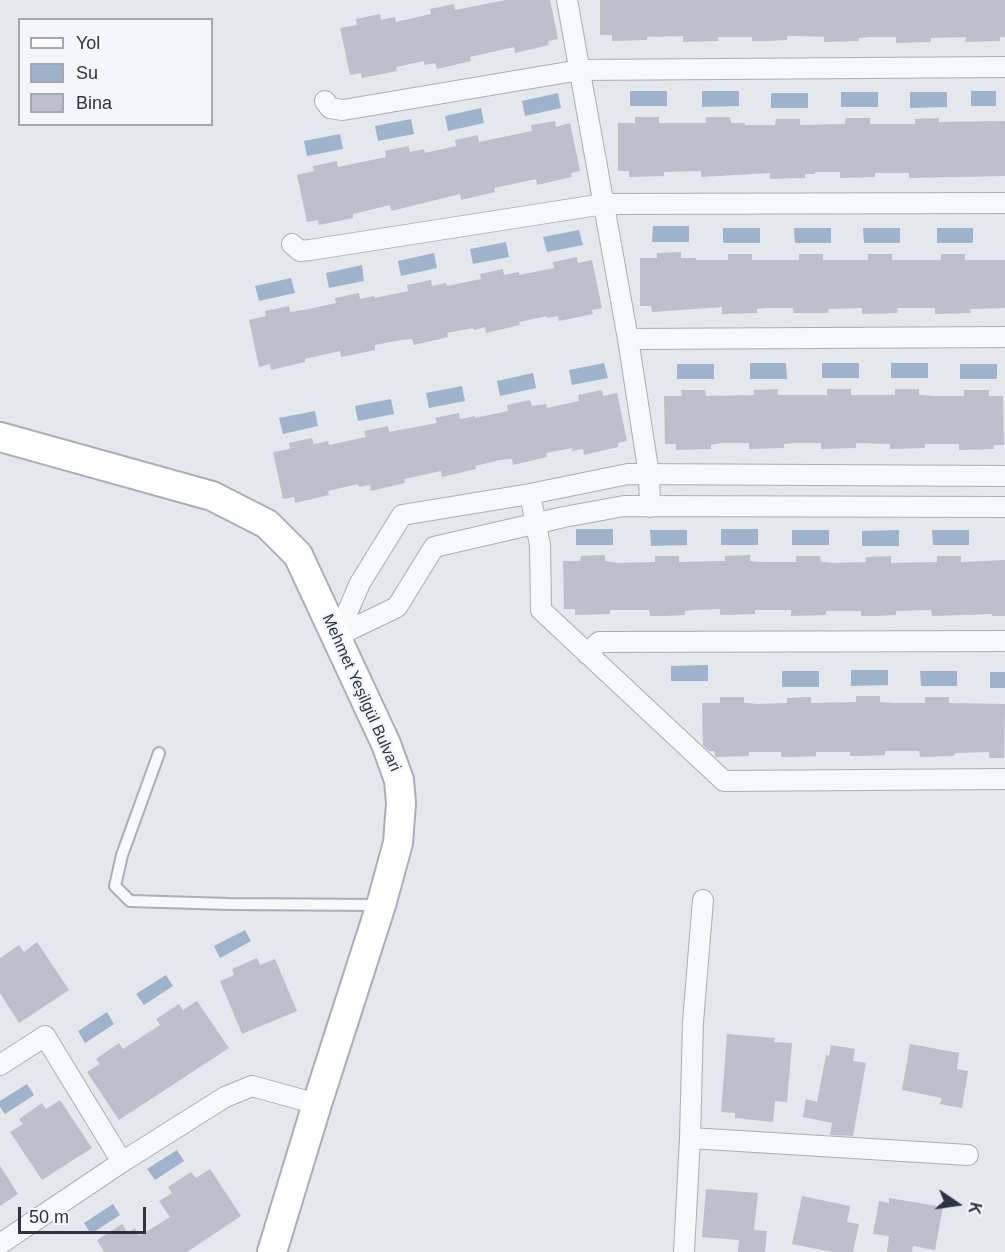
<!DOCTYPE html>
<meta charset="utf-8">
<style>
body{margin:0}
#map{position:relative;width:1005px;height:1252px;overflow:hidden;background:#e4e7ec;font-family:Arial,sans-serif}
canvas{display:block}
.legend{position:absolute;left:18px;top:18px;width:195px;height:108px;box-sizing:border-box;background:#f4f6f9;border:2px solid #a4a8b1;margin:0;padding:8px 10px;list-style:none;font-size:18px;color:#2b3445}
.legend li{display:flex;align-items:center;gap:12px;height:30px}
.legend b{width:30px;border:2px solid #a4a8b1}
.north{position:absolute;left:927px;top:1174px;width:60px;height:60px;-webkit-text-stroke:4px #f4f6f9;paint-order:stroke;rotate:103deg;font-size:16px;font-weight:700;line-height:24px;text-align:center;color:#2b3445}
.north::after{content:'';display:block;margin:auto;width:21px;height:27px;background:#2b3445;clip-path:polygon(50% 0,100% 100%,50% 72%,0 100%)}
.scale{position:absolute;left:18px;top:1207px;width:128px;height:27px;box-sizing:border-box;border:3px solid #2b3445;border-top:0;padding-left:8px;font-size:18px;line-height:21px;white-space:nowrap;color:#2b3445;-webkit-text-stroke:4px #f4f6f9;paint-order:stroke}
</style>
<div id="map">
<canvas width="1005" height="1252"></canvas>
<ul class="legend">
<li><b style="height:8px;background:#fff"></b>Yol</li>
<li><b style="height:16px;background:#9fb4cc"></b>Su</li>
<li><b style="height:16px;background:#bbc0ca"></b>Bina</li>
</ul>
<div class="north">K</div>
<div class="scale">50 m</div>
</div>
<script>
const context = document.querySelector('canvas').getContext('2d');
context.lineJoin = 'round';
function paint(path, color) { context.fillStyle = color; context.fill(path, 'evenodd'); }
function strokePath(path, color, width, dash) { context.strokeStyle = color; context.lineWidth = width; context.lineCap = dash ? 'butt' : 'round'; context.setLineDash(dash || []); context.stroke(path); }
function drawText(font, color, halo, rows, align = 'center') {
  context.font = font + ' Arial,sans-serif'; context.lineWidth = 5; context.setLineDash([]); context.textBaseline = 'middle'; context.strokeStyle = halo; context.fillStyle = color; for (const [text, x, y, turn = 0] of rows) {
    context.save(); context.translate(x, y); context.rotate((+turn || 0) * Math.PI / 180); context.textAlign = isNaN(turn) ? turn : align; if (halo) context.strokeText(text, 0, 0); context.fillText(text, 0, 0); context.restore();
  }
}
paint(new Path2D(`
 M630,91H667V106H630Z
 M702,91H739V106L702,107Z
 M971,91H996V106H971Z
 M841,92H878V107H841Z
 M910,92H947V107L910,108Z
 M558,93L561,108L525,116L522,101Z
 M771,93H808V108H771Z
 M481,108L484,123L448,131L445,116Z
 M411,119L414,134L378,141L375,126Z
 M340,134L343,149L307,156L304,141Z
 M653,226H689V242H652Z
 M723,228H760V243H723Z
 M794,228H831V243H795Z
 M863,228H900V243H864Z
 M937,228H973V243H937Z
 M579,230L583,245L547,252L543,237Z
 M506,242L509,257L473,264L470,249Z
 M434,253L437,268L401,276L398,261Z
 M362,265L364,281L329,288L326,273Z
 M291,278L295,293L259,301L255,286Z
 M604,363L608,378L572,385L569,370Z
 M750,363H786L787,379H750Z
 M822,363H859V378H822Z
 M891,363H928V378H891Z
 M677,364H714V379H677Z
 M960,364H997V379H960Z
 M533,373L536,388L500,396L497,381Z
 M462,386L465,401L429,408L426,393Z
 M391,399L394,414L358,421L355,406Z
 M315,411L318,426L283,434L279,418Z
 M576,529H613V545H576Z
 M721,529H758V545H721Z
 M650,530H687V545L651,546Z
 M792,530H829V545H792Z
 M899,530V546H862V531Z
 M932,530H969V545H933Z
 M708,665V681H671V666Z
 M851,670H888V685L851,686Z
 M782,671H819V687H782Z
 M920,671H957V686H921Z
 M990,672H1005V688H990Z
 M245,930L251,941L220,958L214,946Z
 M166,975L173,986L144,1005L136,994Z
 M107,1012L114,1024L85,1043L78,1031Z
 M27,1084L34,1095L5,1114L0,1107V1101Z
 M177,1150L184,1161L155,1180L147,1169Z
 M113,1204L120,1215L91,1234L84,1223Z`), '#9fb4cc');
paint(new Path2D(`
 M506,0H550L558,39L548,41L549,45L515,53L514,47L470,57L471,61L437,69L435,63L424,65V61L396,67L397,71L362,78L361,73L350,75L340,28L357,25L356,19L380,14L381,20L395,17L396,22L431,14L430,9L454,4L455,10Z
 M600,0H1005V37H1000V41L965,42L966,37L931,38V42L896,43V37H869L859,38V41L824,42V37L800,36H787V40L767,41H752V37H718V41L683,42V36L647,37V40L612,41V35H600Z
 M635,117H659V123H706V117H730L731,123H745V125H775L776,119H800V125L845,124L846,118H870V124H915V119L939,118V122L1005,121V176L909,178V173H875V177L840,178V172H815V174H805V178L770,179V173L701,177V171L664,172V176L629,177V171H618V123H635Z
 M555,121L556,127L570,123L580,171L571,173L572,177L537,185L536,179L494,188L495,192L461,200L460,194L391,211L390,205L353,214V218L319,225L318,220L307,222L297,175L314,171L313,166L337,161L338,167L386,157L385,151L408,146L410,152L424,149L425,153L456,146L455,140L478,135L479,142L532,131L531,125Z
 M681,252V258H696V260H728V254H752V260H799V254H823V260H868V254H892V260H941V254H965V260H1005V308L970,309L971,313L935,314V308H898L897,313L862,314V308L829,309L828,313H794L793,308H767L757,309V313L722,314V307L652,312L651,306H640V258H657V253Z
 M577,257L578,263L592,260L602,308L592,310L593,314L559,321L558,316L547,318V316L519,322L520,325L486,333L485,327L474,330L473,328L447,333L448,337L414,345L412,339L401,340L375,345V350L356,354L341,357L340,351L305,359V362L271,370L270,364L259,367L249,320L266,316L265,311L289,306L290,312L304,310L336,303L335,298L359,293L360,299L374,296L375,298L408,291L407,285L431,280L432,286L446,283L447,286L481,279L480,274L503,269L504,275L519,272V275L554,268L553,262Z
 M778,389V395H827V389H851V395H895V389H919V395L934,396H964V390H989V396H1003L1004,445H994V449L959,450V444H925V448L890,449V444L856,443V448L821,449V443H793L784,444V448L749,449V443H721L711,445V449L676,450V444H665L664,396H682L681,390H705L706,396L754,395V390Z
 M602,390L603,396L617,393L627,441L618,443V447L584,455L583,449L572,451V448L546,453L547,457L513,465L512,459L500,460L475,466L476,469L442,477L441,471L404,479L405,483L371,491L370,485L359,487L358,484L328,491L329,495L295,503L294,497L283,499L273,452L290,449L289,443L312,438L314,444L328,441L329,445L366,437L364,431L388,426L389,432L437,423L435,418L459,413L460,419L475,416V418L508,411L507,405L530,400L532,406L546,404L547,408L579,401L578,395Z
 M605,555V561L619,563L655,562V556H679V562L725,561V556L750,555V561L764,562H796V556H820L821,562L835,563L866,562V557L891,556V563L937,562V556H961V562L1005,560V616H992V614L932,616L931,610L896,611V615L876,616H861V611H826V615L791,616V610H755V614L720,615V609L694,610L685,611V615L665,616H650L649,610H610V614L575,615V609H564L563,561H580L581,556Z
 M856,696H880V702L894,703H925V697H949V703L1005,704L1004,758H989V752L955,753L954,756L920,757L919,751H885V755L865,756H850V752H816V756L796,757H781V752H749V756L716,757L714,751H709L703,745L702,703H720V697H744V703L758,704L787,703V698L811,697V703L856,702Z
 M37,942L69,990L19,1023L0,993V958L19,945L24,952Z
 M257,958L260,965L275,959L297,1011L242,1034L220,981L234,975L232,969Z
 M197,1001L229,1048L119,1120L87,1072L100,1064L96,1059L119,1043L123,1049L160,1025L156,1019L179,1004L183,1010Z
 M727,1034L775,1038L774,1042L792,1043L787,1102L775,1101L773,1122L735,1118V1113L721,1112Z
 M910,1044L959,1053L957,1069L968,1071L962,1108L940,1104L942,1098L902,1090Z
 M831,1045L855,1049L853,1061L866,1063L853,1136L830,1135L832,1123L803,1117L806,1099L817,1102L826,1055L829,1056Z
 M60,1100L92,1148L42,1180L10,1132L23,1124L19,1119L42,1103L46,1109Z
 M0,1166L18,1194L0,1206Z
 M210,1169L241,1216L187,1252H104L97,1240L122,1224L128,1233L135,1228L139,1236L170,1217L159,1201L172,1193L168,1187L191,1172L196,1178Z
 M706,1189L758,1193L754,1230L767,1231L765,1252H738L739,1240L702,1237Z
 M802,1196L850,1206L847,1222L859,1224L853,1252H833L792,1244Z
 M889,1198L943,1207L935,1250L913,1246L912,1252H887L889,1236L873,1234L879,1201L889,1203Z`), '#bbc0ca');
const lane = new Path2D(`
 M159,753L122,855L115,886L130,901L229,904L379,905`);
const street = new Path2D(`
 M567,0L628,339L649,475L650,507
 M325,101L330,108L343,110L580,70L1005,67
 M292,244L300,251L310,250L604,204L1005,203
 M628,339L1005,337
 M1005,476L628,474L530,494L402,515L360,583L337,636L397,607L434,547L564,517L624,506L1005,507
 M530,494L540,545L541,610L724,781L1005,779
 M587,654L599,642L1005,641
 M703,900L693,1022L690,1138L968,1155
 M0,1065L45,1036L122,1162
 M0,1244L122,1162L225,1097L252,1086L317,1104
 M684,1252L690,1138`);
const secondary = new Path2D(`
 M0,437L212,496L267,524L298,555L386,744L399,780L401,803L398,843L381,905L317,1104L272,1252`);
strokePath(lane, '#a9aeb7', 14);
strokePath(street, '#a9aeb7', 22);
strokePath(secondary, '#a9aeb7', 32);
strokePath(lane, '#f7f8fa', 10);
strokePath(street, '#f7f8fa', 20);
strokePath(secondary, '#fff', 28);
drawText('16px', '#2b3445', '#f4f6f9', [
 ["Mehmet Yeşilgül Bulvari",361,693,66]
]);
</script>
